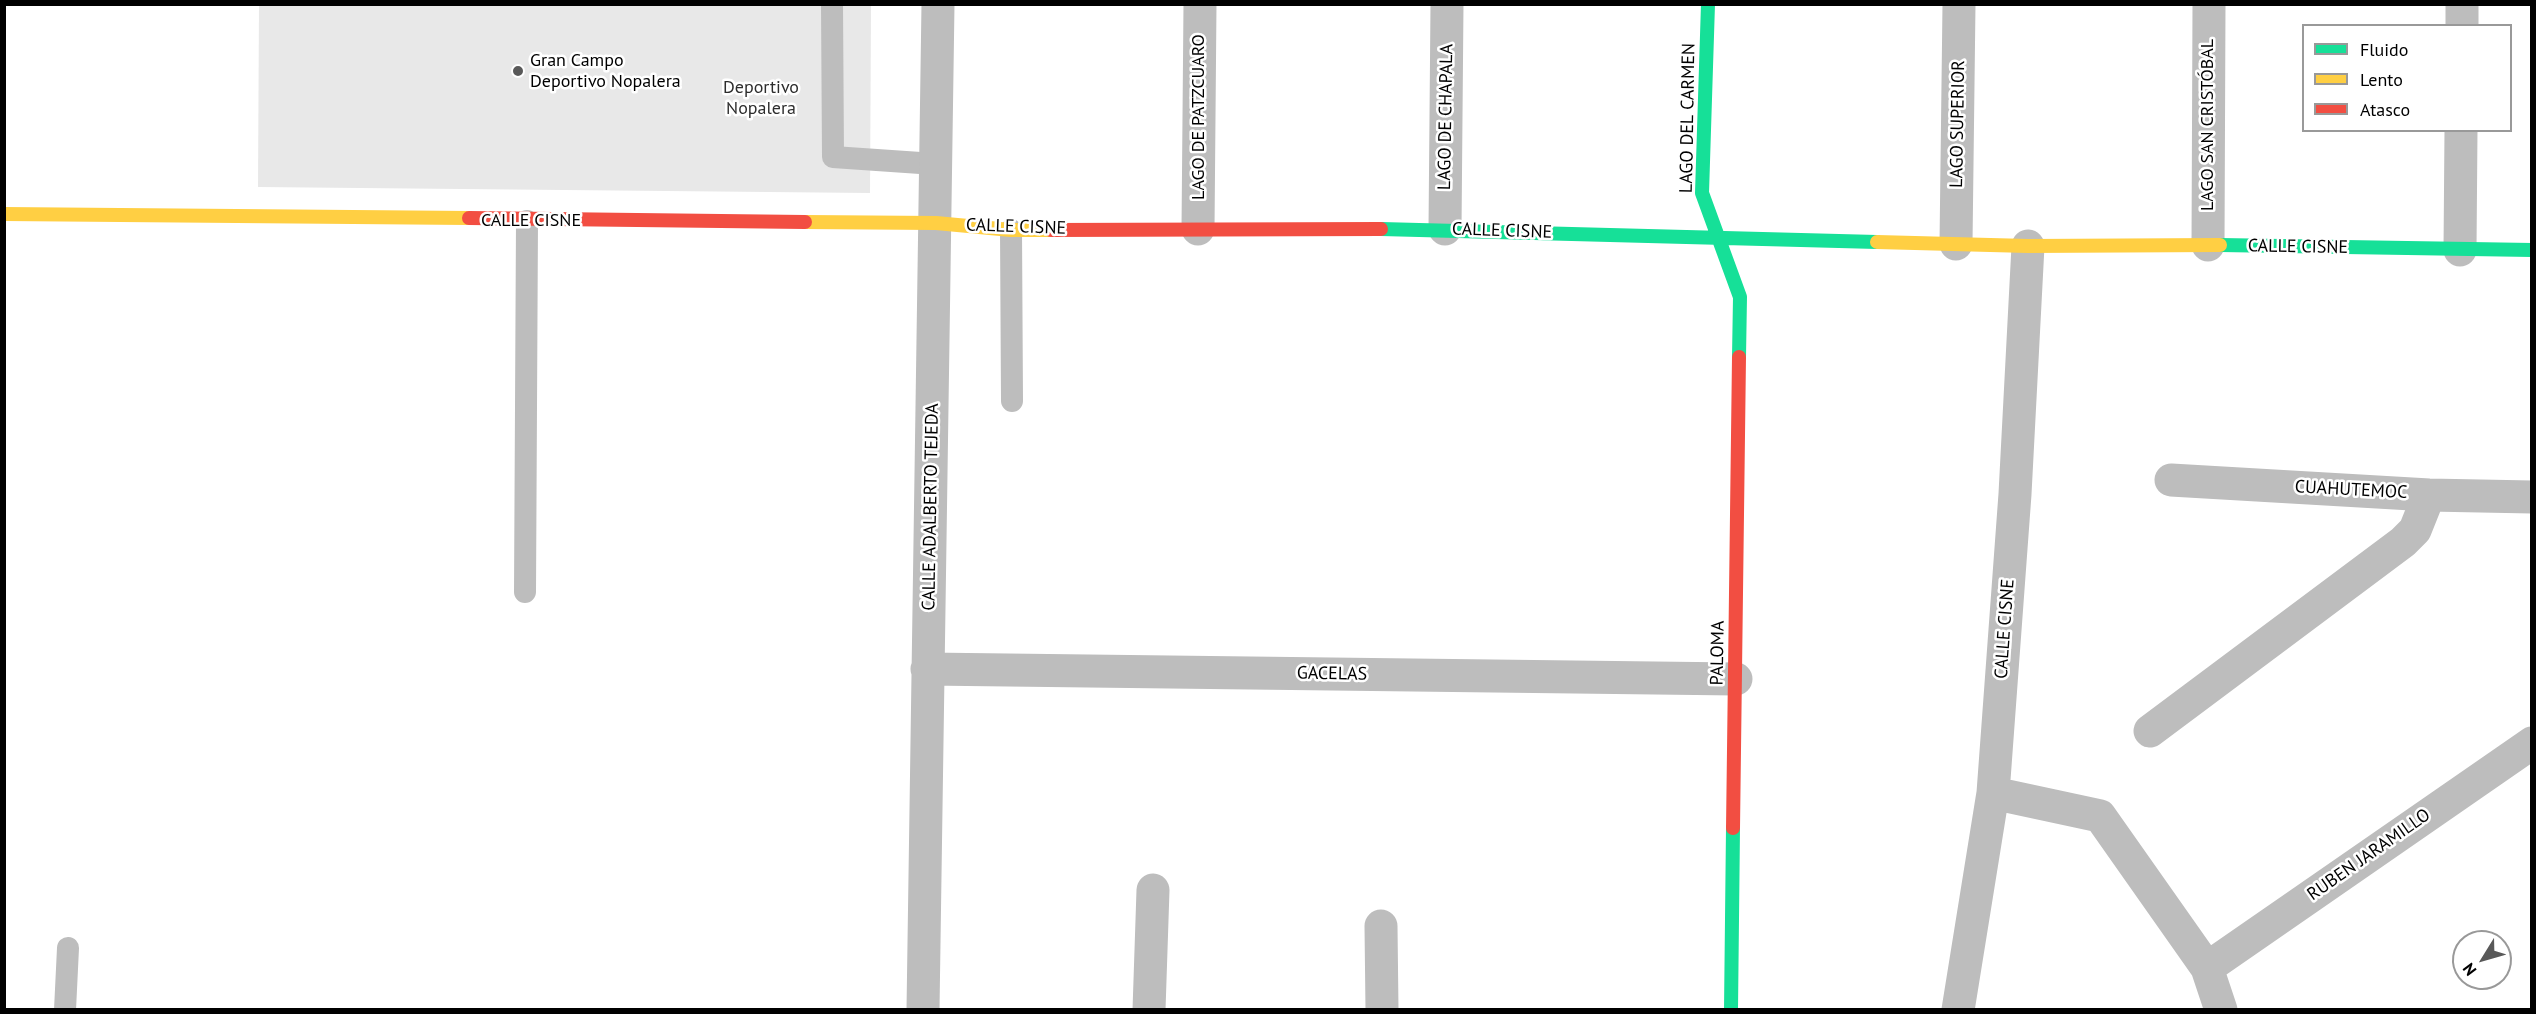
<!DOCTYPE html>
<meta charset="utf-8">
<style>
body{margin:0}
#map{position:relative;width:2536px;height:1014px;overflow:hidden;background:#fff;font-family:"PT Sans",sans-serif}
canvas{display:block}
.frame{position:absolute;inset:0;border:6px solid #000;pointer-events:none}
.legend{position:absolute;left:2302px;top:24px;width:210px;height:108px;box-sizing:border-box;background:#fff;border:2px solid #999;margin:0;padding:8px 10px;list-style:none;font-size:18px;color:#000}
.legend li{display:flex;align-items:center;gap:12px;height:30px}
.legend b{width:30px;border:2px solid #999}
.north{position:absolute;left:2452px;top:930px;width:60px;height:60px;box-sizing:border-box;background:#fff;border:2px solid #999;border-radius:50%;rotate:233deg;font-size:16px;font-weight:700;line-height:24px;text-align:center;color:#000}
.north::after{content:'';display:block;margin:auto;width:21px;height:27px;background:#595959;clip-path:polygon(50% 0,100% 100%,50% 72%,0 100%)}
</style>
<div id="map">
<canvas width="2536" height="1014"></canvas>
<div class="frame"></div>
<ul class="legend">
<li><b style="height:8px;background:#16e098"></b>Fluido</li>
<li><b style="height:8px;background:#ffcf43"></b>Lento</li>
<li><b style="height:8px;background:#f24e42"></b>Atasco</li>
</ul>
<div class="north">N</div>
</div>
<script>
const context = document.querySelector('canvas').getContext('2d');
context.lineJoin = 'round';
function paint(path, color) { context.fillStyle = color; context.fill(path, 'evenodd'); }
function strokePath(path, color, width, dash) { context.strokeStyle = color; context.lineWidth = width; context.lineCap = dash ? 'butt' : 'round'; context.setLineDash(dash || []); context.stroke(path); }
function drawText(font, color, halo, rows, align = 'center') {
  context.font = font + ' "PT Sans",sans-serif'; context.lineWidth = 5; context.setLineDash([]); context.textBaseline = 'middle'; context.strokeStyle = halo; context.fillStyle = color; for (const [text, x, y, turn = 0] of rows) {
    context.save(); context.translate(x, y); context.rotate((+turn || 0) * Math.PI / 180); context.textAlign = isNaN(turn) ? turn : align; if (halo) context.strokeText(text, 0, 0); context.fillText(text, 0, 0); context.restore();
  }
}
paint(new Path2D(`
 M259,5H871L870,193L258,187Z`), '#e8e8e8');
strokePath(new Path2D(`
 M832,4L833,157L935,164
 M1011,230L1012,401
 M525,592L527,221
 M65,1010L68,948`), '#bdbdbd', 22);
strokePath(new Path2D(`
 M2462,26V4
 M1198,229L1200,4
 M1445,229L1447,4
 M1956,244L1959,4
 M2208,245L2209,4
 M2460,250L2461,130
 M2171,480L2429,495L2532,497
 M927,669L1736,679
 M2150,731L2403,542L2415,530L2429,495
 M1993,793L2100,816L2207,968L2221,1010
 M1381,926L1382,1010
 M2207,968L2532,743
 M923,1010L938,4
 M1149,1010L1153,890
 M1958,1010L1993,793L2015,494L2028,246`), '#bdbdbd', 33);
strokePath(new Path2D(`
 M1708,4L1702,193L1740,297L1739,357
 M1381,229L1877,242
 M2220,245L2532,250
 M1731,1010L1733,828`), '#16e098', 14);
strokePath(new Path2D(`
 M4,214L469,218
 M805,222L936,223L1011,230H1051
 M1877,242L2028,246L2220,245`), '#ffcf43', 14);
strokePath(new Path2D(`
 M469,218L805,222
 M1051,230L1381,229
 M1733,828L1739,357`), '#f24e42', 14);
for (const [x, y, r, color] of [
 [518,71,6,"#595959"]
]) { const dot = new Path2D(); dot.arc(x, y, r, 0, 2 * Math.PI); context.fillStyle = color; context.fill(dot); strokePath(dot, '#fff', 2); }
drawText('18px', '#000', '#fff', [
 ["Gran Campo",530,61],
 ["Deportivo Nopalera",530,82]
], 'left');
drawText('18px', '#2d2d2d', '#fff', [
 ["Deportivo",761,88],
 ["Nopalera",761,109]
]);
drawText('18px', '#000', '#fff', [
 ["LAGO DE PATZCUARO",1199,117,-90],
 ["LAGO DE CHAPALA",1446,117,-89],
 ["LAGO DEL CARMEN",1688,118,-89],
 ["LAGO SUPERIOR",1958,124,-89],
 ["LAGO SAN CRISTÓBAL",2208,125,-90],
 ["CALLE CISNE",531,221],
 ["CALLE CISNE",1016,227,2],
 ["CALLE CISNE",1502,231,2],
 ["CALLE CISNE",2298,247,1],
 ["CUAHUTEMOC",2351,490,3],
 ["CALLE ADALBERTO TEJEDA",931,507,-89],
 ["CALLE CISNE",2005,629,-86],
 ["PALOMA",1718,653,-89],
 ["GACELAS",1332,674,1],
 ["RUBEN JARAMILLO",2369,855,-35]
]);
</script>
